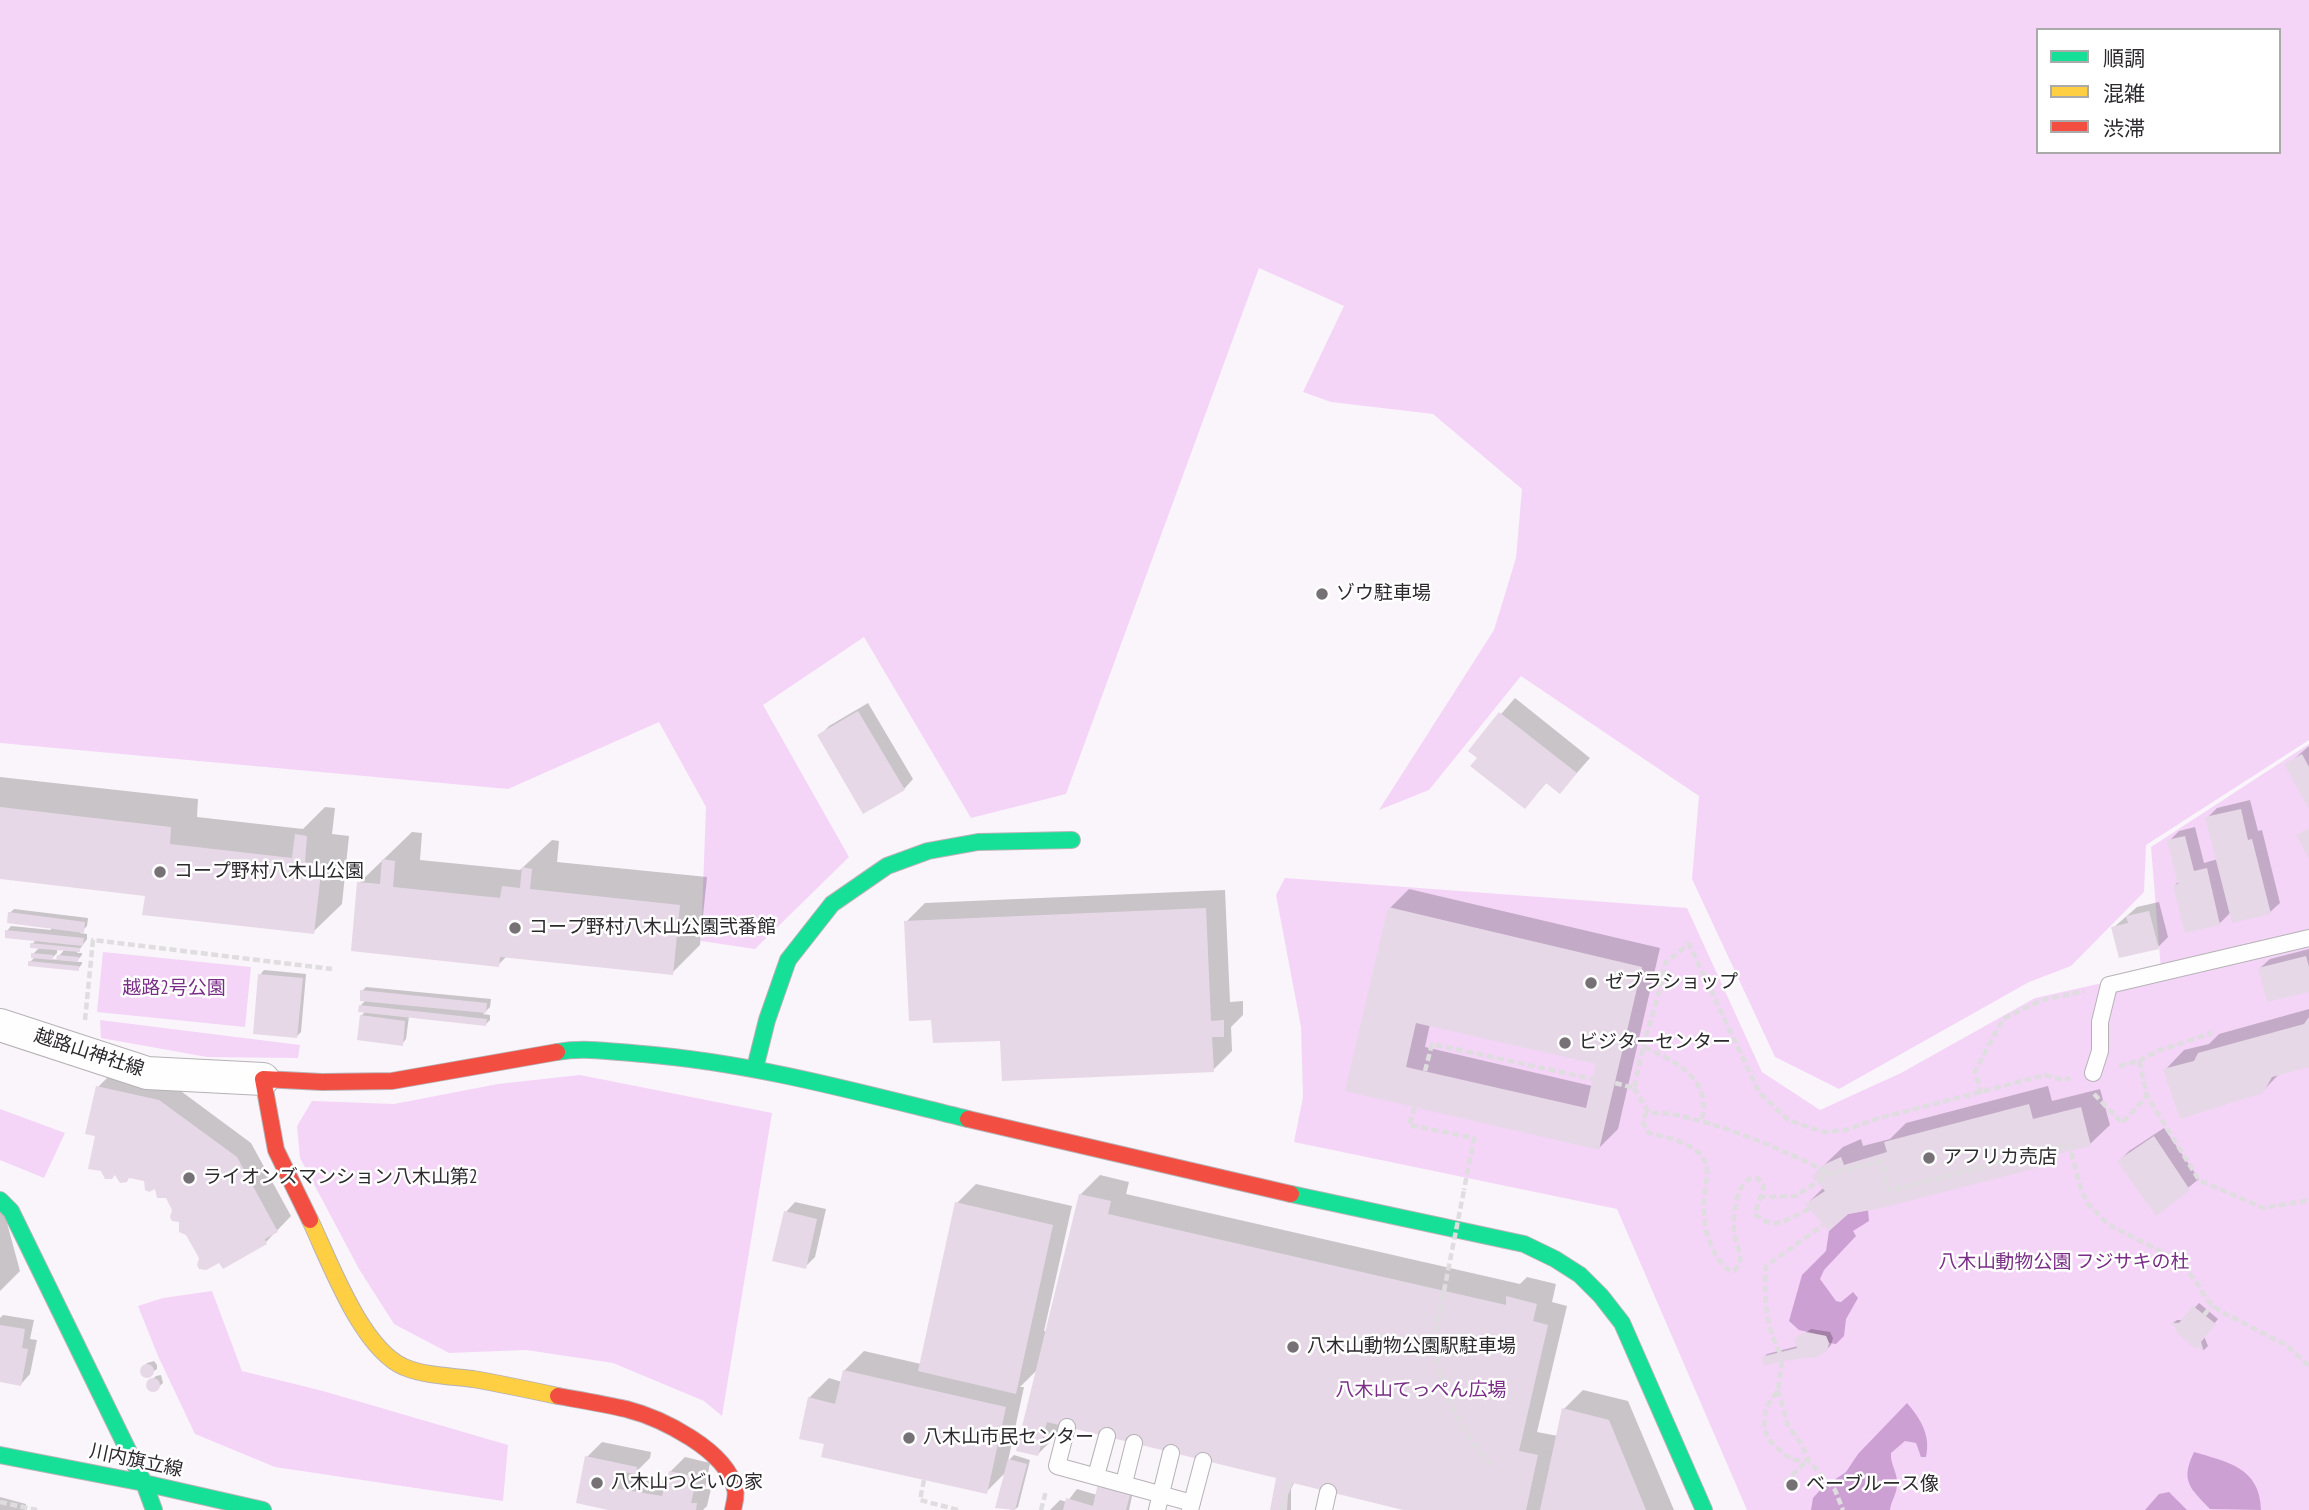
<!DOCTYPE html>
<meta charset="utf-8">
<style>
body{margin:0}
#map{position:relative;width:2309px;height:1510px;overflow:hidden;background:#faf5fa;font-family:"PT Sans Narrow","Noto Sans JP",sans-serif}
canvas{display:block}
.legend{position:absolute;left:2036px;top:28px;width:245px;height:126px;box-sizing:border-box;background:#fff;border:2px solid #abaaab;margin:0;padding:9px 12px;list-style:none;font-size:21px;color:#2d2a2e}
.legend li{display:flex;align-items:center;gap:14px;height:35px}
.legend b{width:35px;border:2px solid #abaaab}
</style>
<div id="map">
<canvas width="2309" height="1510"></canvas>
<ul class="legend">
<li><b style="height:9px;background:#16e098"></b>順調</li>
<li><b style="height:9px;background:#ffcf43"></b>混雑</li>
<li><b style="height:9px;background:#f24e42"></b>渋滞</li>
</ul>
</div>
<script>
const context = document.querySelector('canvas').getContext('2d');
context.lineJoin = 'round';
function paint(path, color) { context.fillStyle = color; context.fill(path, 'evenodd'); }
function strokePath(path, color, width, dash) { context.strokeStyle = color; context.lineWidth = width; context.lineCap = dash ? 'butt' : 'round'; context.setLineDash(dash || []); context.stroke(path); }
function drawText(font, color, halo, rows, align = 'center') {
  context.font = font + ' "PT Sans Narrow","Noto Sans JP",sans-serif'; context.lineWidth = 5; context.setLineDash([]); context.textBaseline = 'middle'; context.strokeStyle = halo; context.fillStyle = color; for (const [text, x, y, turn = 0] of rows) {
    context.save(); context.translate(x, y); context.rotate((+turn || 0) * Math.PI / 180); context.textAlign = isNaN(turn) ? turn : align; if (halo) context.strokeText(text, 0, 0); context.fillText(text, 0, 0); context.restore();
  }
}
paint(new Path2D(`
 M0,0H2309V740L2146,845L2144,892L2071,966L2029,982L1839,1089L1775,1057L1692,879L1699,796L1521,676L1429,790L1379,810L1494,630L1516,558L1522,489L1433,414L1331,402L1303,392L1344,306L1259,268L1066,794L971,818L864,637L763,705L849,857L755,949L701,941L706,807L659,722L508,789L0,743ZM2038,30H2279V152H2038Z
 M2309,744V1510H1747L1617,1209L1294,1142L1303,1097L1301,1027L1276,895L1285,878L1687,908L1762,1072L1820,1110L1901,1073L2035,998L2161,970L2151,847Z
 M103,952L251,967L245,1027L97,1012Z
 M100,1020L300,1045L298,1058L207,1057L101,1038Z
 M580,1075L772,1113L722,1416L704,1401L613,1363L526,1350L449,1353L394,1324L359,1269L300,1158L297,1126L312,1101L394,1104L498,1084Z
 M0,1109L65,1133L44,1178L0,1160Z
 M212,1291L242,1371L323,1391L508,1445L503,1501L275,1467L195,1434L158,1356L138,1306L163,1298Z`), '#f4d5f8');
paint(new Path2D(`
 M1868,1210L1869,1221L1853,1231L1856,1236L1824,1270L1820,1279L1836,1301L1841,1302L1853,1292L1858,1298L1846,1319L1844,1336L1836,1344L1829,1343L1826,1336L1799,1330L1789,1321L1802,1275L1826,1251L1829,1231L1848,1214Z
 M1907,1403C1921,1419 1931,1436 1926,1457H1921L1916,1443L1905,1441L1891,1453C1890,1464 1897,1471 1897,1482C1898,1493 1891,1500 1890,1510H1811L1813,1498L1822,1488L1846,1472L1858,1454Z
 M2194,1452C2227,1462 2260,1467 2261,1510L2210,1509C2190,1488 2180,1481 2194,1452Z
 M2169,1492L2187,1510H2145L2159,1494Z`), '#cda0d4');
paint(new Path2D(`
 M1515,698L1590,758L1560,792L1547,782L1525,807L1470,750Z
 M868,703L913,779L904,789L819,736L829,726Z
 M2309,746V805L2287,765Z
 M0,777L198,799L197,817L303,829L325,807L335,808L332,834L349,836L342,904L313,932L147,894L0,878Z
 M2250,800L2258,831L2262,830L2280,903L2270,912H2231L2220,923L2175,885L2179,881L2169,841L2179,831L2195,827L2204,863L2218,859L2207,818L2217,808Z
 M412,832L422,833L420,860L520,870L552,840L559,841L557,862L707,877L700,945L672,973L507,956L498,965L359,883Z
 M1409,889L1660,948L1618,1129L1599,1148L1347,1089L1390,908ZM1430,1024L1598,1062L1592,1086L1425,1047Z
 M1225,890L1230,1002L1243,1001V1015L1231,1027L1232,1051L1213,1070L1002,1039L933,1018L906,922L925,903Z
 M2159,902L2168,937L2158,947L2113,928L2137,907Z
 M14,909L88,918L87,926L80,933L87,934V939L77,953H82V955L76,962H82V964L78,969L30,962L35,957L33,954L40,947L32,944L37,939L7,931L11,926L51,930V927L10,913ZM57,949H65L59,956L58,960L51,959L57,953Z
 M2309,949V990L2260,968L2270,959Z
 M264,970L306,974L301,1032L297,1036L260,975Z
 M366,987L491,999L490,1007L483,1014L490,1015V1020L485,1025L409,1016L406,1039L402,1044L361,1016L366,1011L361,1005L366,1000L362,991Z
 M2309,1009V1065L2280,1073L2262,1092L2165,1070L2184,1050L2209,1044L2219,1034Z
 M113,1072L174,1086L251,1143L291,1216L266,1242L220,1261L201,1258L167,1196L145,1179L97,1134L98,1087Z
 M2048,1086L2052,1101L2100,1089L2110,1125L2090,1144L2055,1153L2044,1164L1807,1204L1824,1187L1822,1167L1843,1147L1861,1139L1863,1146L1890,1139L1906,1123Z
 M2164,1128L2199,1179L2156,1213L2119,1161L2129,1151Z
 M1100,1175L1129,1182L1126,1194L1520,1284L1527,1277L1556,1284L1552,1302L1567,1306L1537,1432L1558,1436L1564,1409L1583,1390L1628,1401L1674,1510H1415L1295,1481L1291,1489V1510H1272L1280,1477L1060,1423L1057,1435L1037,1455L1038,1369L1020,1387H1024L1008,1461L1014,1455L1030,1460L1018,1507L1014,1510L997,1506L1006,1472L986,1492L826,1443L809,1398L829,1378L842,1382L844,1371L864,1351L921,1364L957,1203L976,1184L1072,1206L1044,1331L1047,1332L1080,1195Z
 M0,1197L20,1271L0,1291Z
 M795,1202L826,1209L815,1257L805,1267L786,1212Z
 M2199,1303L2218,1319L2204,1336L2208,1346L2204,1350L2173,1323L2177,1320H2184Z
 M3,1315L34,1320L30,1339L37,1340L30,1374L21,1384L0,1380V1318Z
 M1811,1329L1830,1332L1833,1338L1831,1345L1826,1350L1763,1358L1767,1354L1798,1346L1796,1339Z
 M154,1361L157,1365V1369L147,1376L144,1375L141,1371L143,1367L147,1363Z
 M161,1375L163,1383L155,1390H150L148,1383L156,1376Z
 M602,1442L651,1452L650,1458L633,1475L668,1481L670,1472L685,1457L710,1463L705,1489H711L707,1506L703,1510H616L587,1457Z
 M1134,1487L1129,1510H1050L1060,1500L1067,1502L1077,1489L1097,1495Z
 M0,1497L26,1504L25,1510H0Z`), '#0003');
paint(new Path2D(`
 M858,711L905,790L863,814L817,735Z
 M1499,712L1577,773L1560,794L1546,783L1525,809L1470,766L1477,758L1468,751Z
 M2302,754L2309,767V809L2284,764Z
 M0,807L171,827L170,844L292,858L295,834L307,836L305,862L322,864L314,934L142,915L145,896L0,879Z
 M2241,809L2248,840L2252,839L2271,914L2232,923L2205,817Z
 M2309,828V859L2296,835Z
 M2185,836L2194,871L2207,868L2220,925L2185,933L2173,885L2178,884L2167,840Z
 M382,859L395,861L393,887L500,898L502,886L520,888L522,867L532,869L530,889L680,905L673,975L500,957L499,967L351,951L357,882L380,884Z
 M1388,907L1642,967L1599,1150L1345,1091ZM1416,1023L1596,1064L1586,1108L1406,1067Z
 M1206,908L1211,1021L1224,1020V1037H1212L1214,1072L1002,1081L1000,1041L933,1043L931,1020L909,1021L904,921Z
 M2149,911L2159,949L2119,958L2111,927L2128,923L2126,916Z
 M8,912L85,922L84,933L7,923Z
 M5,930L84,938L83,946L5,938Z
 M30,943L80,948V952L30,948Z
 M31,953L53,955V960L31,958Z
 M57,955L79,957L78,962L56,960Z
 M2306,956L2309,967V992L2267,1002L2258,968Z
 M28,961L79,966V971L28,966Z
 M258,974L303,978L297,1038L253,1034Z
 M360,990L487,1003L486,1013L360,1001Z
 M359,1005L487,1019L486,1026L358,1012Z
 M360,1015L405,1021L403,1046L357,1040Z
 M2309,1017V1067L2272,1077L2263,1093L2180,1119L2163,1069L2194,1061L2198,1053L2304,1024Z
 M96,1086L159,1100L237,1157L278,1232L265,1239L267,1244L223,1269L219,1263L206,1270L199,1269L197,1265L199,1258L186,1235L179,1232V1222L172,1221L170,1217L172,1210L166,1198H157L155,1189L149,1192L145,1190L144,1181L129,1178L127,1182L120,1183L115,1175L112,1179H105L101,1171L88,1169L95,1136L85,1134Z
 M2029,1104L2033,1119L2081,1107L2091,1146L2043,1158L2045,1166L1882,1208L1848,1214L1829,1231L1805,1204L1825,1191L1812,1177L1821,1166L1841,1157L1844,1165L1887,1152L1884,1142Z
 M2154,1136L2190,1190L2156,1216L2117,1161Z
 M1079,1194L1111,1201L1108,1214L1506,1305V1296L1537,1304L1533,1321L1548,1325L1519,1451L1538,1455L1526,1510H1403L1293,1483L1288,1495L1287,1510H1270L1276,1478L1047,1422L1038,1456L1016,1451Z
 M955,1202L1053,1225L1016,1394L918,1371Z
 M784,1211L817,1219L806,1269L772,1261Z
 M2193,1306L2216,1324L2201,1342L2204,1352L2198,1346L2195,1349L2175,1331L2176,1328L2170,1323H2179Z
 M0,1325L25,1329L22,1348L28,1349L21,1386L0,1382Z
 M1805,1332L1826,1336L1829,1343L1827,1351L1817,1357L1782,1361L1764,1366L1761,1357L1797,1348L1794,1338Z
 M140 1371a7 7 0 1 1 14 0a7 7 0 1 1-14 0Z
 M843,1370L1006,1407L987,1494L821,1457L824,1444L799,1439L808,1397L835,1404Z
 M146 1385a7 7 0 1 1 14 0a7 7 0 1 1-14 0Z
 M1562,1408L1609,1420L1646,1510H1540Z
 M585,1456L637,1467L636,1474L616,1471L613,1488L662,1496L669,1471L697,1477L691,1503H697L696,1510H608L576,1503Z
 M1008,1459L1027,1464L1015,1510L995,1508Z
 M1098,1483L1131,1491L1126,1510H1063L1066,1498L1093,1506Z`), '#e7d8e8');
const lane = new Path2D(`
 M2093,1073L2100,1051V1022L2109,985L2309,938
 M1067,1427L1057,1466L1192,1503
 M1096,1476L1107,1436
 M1124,1483L1134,1443
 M1157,1510L1171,1453
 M1190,1510L1203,1461
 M1324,1510L1328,1492`);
const street = new Path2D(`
 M0,1025L147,1073L263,1079`);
const fast = new Path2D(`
 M557,1052C586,1047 614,1052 643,1054C754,1063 861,1093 968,1119
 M755,1068L767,1020L788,960L832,904L887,866L928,851L978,842L1072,840
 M1291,1194L1524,1244L1555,1259L1580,1275L1601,1296L1622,1323L1704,1510
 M0,1200L11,1211L144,1483L154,1510
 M0,1455L144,1483L263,1510`);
const slow = new Path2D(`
 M310,1220C330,1262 361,1348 404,1367C426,1376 450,1376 473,1379C501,1384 530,1390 558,1396`);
const jam = new Path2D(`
 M968,1119L1291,1194
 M310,1220L276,1150L263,1079L322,1082L392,1081L557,1052
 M558,1396C580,1400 604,1404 626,1409C661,1418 727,1450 735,1489C737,1495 734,1504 733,1510`);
strokePath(lane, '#b6b2b6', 18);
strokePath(street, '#b6b2b6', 34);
strokePath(fast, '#b6b2b6', 18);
strokePath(slow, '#b6b2b6', 18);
strokePath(jam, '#b6b2b6', 18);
strokePath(new Path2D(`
 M85,1020L93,940L332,969
 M1643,1047L1662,982L1665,963L1689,944L1759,1092L1788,1120L1824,1132L1846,1130L1876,1119L2045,1075L2063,1080L2070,1078
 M2139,1061L2158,1051L2212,1033
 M2119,1066L2139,1061L2147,1096L2199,1180L2263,1208L2305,1201L2309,1202
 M1425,1071L1432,1044L1593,1079
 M1615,1083L1634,1088L1643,1047C1675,1060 1714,1080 1701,1122
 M1634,1088L1649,1113
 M1981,1094L1975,1071L2003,1019L2042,1000L2085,991
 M2094,1094L2122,1123L2147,1096
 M1415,1107L1409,1125L1474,1138L1464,1190
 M1759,1197L1796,1196L1829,1174L1882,1161L1889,1191L2069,1144L2081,1190L2089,1205L2109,1225L2178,1260L2197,1283L2208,1301L2220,1311L2286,1345L2309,1366
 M1809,1209C1787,1219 1775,1232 1755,1214L1764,1185L1757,1178L1749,1179C1735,1189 1733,1216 1734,1233C1735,1242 1742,1253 1740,1262C1739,1266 1737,1267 1734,1271L1727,1269C1710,1253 1703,1227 1704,1204C1704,1185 1715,1163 1695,1150C1682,1140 1665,1137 1649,1133L1642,1121L1645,1115C1673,1102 1802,1156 1829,1174
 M1443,1294L1444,1291
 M2204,1315L2212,1305
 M1780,1353C1765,1325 1764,1297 1766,1266L1823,1225
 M1782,1361L1778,1390L1766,1408L1764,1427L1768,1439L1785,1455L1795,1460H1808
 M1778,1390L1788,1426L1802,1445L1808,1460L1835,1490L1843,1510
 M924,1480L920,1500L958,1510
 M1789,1483L1787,1480L1807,1461
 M0,1502L37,1510
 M1041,1510L1046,1491
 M1282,1510L1288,1482`), '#dfdddf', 4.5, [7, 3.5]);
strokePath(lane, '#fefefe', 16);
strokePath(street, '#fefefe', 32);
strokePath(fast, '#16e098', 16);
strokePath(slow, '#ffcf43', 16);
strokePath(jam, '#f24e42', 16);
strokePath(new Path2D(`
 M1444,1291L1464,1190
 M1443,1294C1440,1311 1436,1327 1436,1344C1437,1388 1464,1436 1493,1467`), '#dfdddf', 4.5, [7, 3.5]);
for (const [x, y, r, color] of [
 [1322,594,7,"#757175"],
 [160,872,7,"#757175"],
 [515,928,7,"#757175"],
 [1591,983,7,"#757175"],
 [1565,1043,7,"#757175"],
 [1929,1158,7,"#757175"],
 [189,1178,7,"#757175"],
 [1293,1347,7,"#757175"],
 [909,1438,7,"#757175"],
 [597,1483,7,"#757175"],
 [1792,1485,7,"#757175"]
]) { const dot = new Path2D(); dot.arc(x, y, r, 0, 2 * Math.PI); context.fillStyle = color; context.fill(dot); strokePath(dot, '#fff', 2.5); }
drawText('19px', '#2d2a2e', '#fff', [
 ["ゾウ駐車場",1336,594],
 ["コープ野村八木山公園",174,872],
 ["コープ野村八木山公園弐番館",529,928],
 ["ゼブラショップ",1605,983],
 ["ビジターセンター",1579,1043],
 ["アフリカ売店",1943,1158],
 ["ライオンズマンション八木山第2",203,1178],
 ["八木山動物公園駅駐車場",1307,1347],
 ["八木山市民センター",923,1438],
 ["八木山つどいの家",611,1483],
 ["ベーブルース像",1806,1485]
], 'left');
drawText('19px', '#792d86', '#fff', [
 ["越路2号公園",174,989],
 ["八木山動物公園 フジサキの杜",2064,1263],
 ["八木山てっぺん広場",1421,1391]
]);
drawText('19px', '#2d2a2e', '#fff', [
 ["越路山神社線",89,1053,18],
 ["川内旗立線",136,1461,12]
]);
</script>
